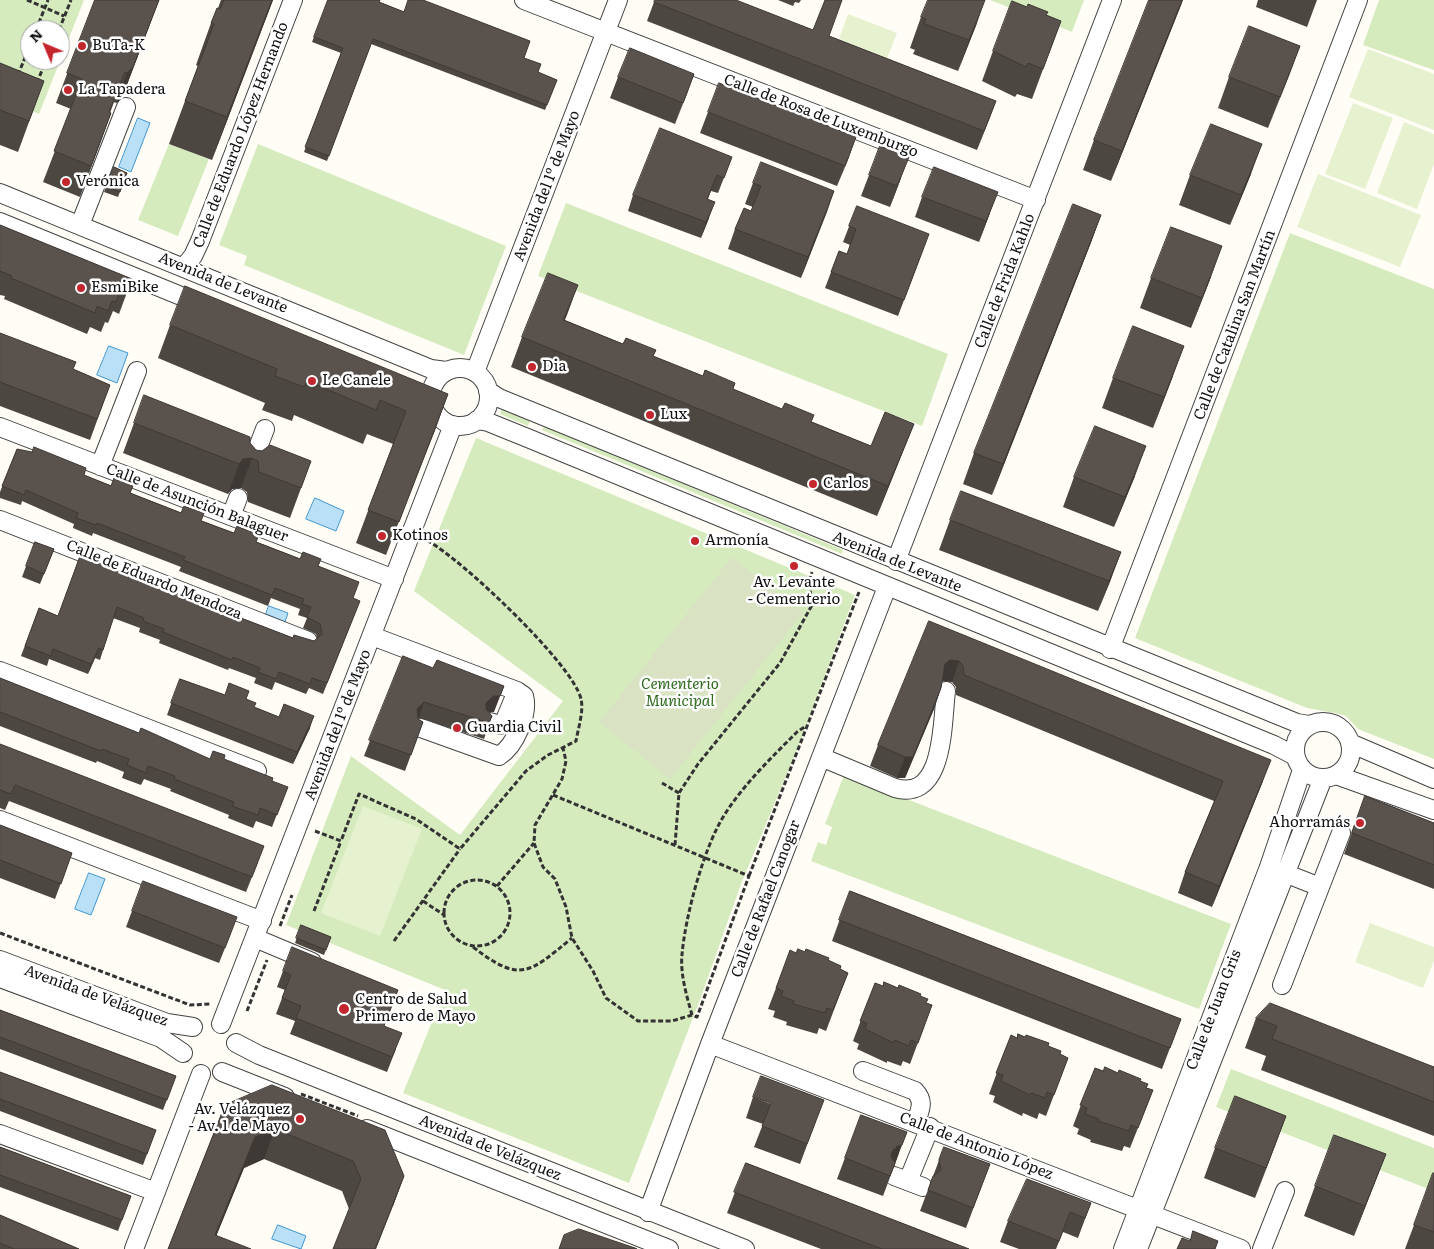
<!DOCTYPE html>
<meta charset="utf-8">
<style>
body{margin:0}
#map{position:relative;width:1434px;height:1249px;overflow:hidden;background:#fffdf5;font-family:Literata,serif}
canvas{display:block}
.north{position:absolute;left:20px;top:20px;width:50px;height:50px;box-sizing:border-box;background:#fff;border:1px solid #a0a0a0;border-radius:50%;rotate:315deg;font-size:14px;font-weight:700;line-height:20px;text-align:center;color:#111}
.north::after{content:'';display:block;margin:auto;width:18px;height:22px;background:#c4262e;clip-path:polygon(50% 0,100% 100%,50% 72%,0 100%)}
</style>
<div id="map">
<canvas width="1434" height="1249"></canvas>
<div class="north">N</div>
</div>
<script>
const context = document.querySelector('canvas').getContext('2d');
context.lineJoin = 'round';
function paint(path, color) { context.fillStyle = color; context.fill(path, 'evenodd'); }
function strokePath(path, color, width, dash) { context.strokeStyle = color; context.lineWidth = width; context.lineCap = dash ? 'butt' : 'round'; context.setLineDash(dash || []); context.stroke(path); }
function drawText(font, color, halo, rows, align = 'center') {
  context.font = font + ' Literata,serif'; context.lineWidth = 5; context.setLineDash([]); context.textBaseline = 'middle'; context.strokeStyle = halo; context.fillStyle = color; for (const [text, x, y, turn = 0] of rows) {
    context.save(); context.translate(x, y); context.rotate((+turn || 0) * Math.PI / 180); context.textAlign = isNaN(turn) ? turn : align; if (halo) context.strokeText(text, 0, 0); context.fillText(text, 0, 0); context.restore();
  }
}
paint(new Path2D(`
 M0,0H84L39,114L0,98ZM30,30H60V60H30Z
 M990,0H1084L1072,32Z
 M1379,0H1434V70L1363,45Z
 M169,144L209,159L178,236L138,220Z
 M258,144L506,246L464,355L244,265L247,256L219,245Z
 M566,203L948,354L922,426L538,276Z
 M1290,233L1434,289V759L1358,729L1346,716L1340,714L1307,708L1135,638Z
 M502,409L530,421L528,426L500,414Z
 M544,426L843,550L842,554L542,430Z
 M476,438L855,595L801,740L741,884L701,997L629,1183L403,1093L445,990L286,925L351,756L460,835L563,701L414,591Z
 M844,775L1231,924L1199,1009L811,861L818,842L826,845L832,827L825,824Z
 M1231,1069L1434,1148V1191L1216,1107Z`), '#d5ebbd');
paint(new Path2D(`
 M732,557L803,613L670,779L599,722Z`), '#d9e3c4');
paint(new Path2D(`
 M848,14L897,33L887,58L839,39Z
 M1368,49L1434,74V130L1349,97Z
 M1353,103L1393,118L1365,189L1325,174Z
 M1404,122L1434,134V164L1417,209L1377,193Z
 M1318,174L1421,215L1400,267L1297,227Z
 M363,806L422,829L380,936L321,913Z
 M1370,923L1434,947V961L1423,988L1355,962Z`), '#e6f2cf');
const water = new Path2D(`
 M138,118L150,123L131,172L119,167Z
 M109,346L128,353L117,383L97,375Z
 M315,498L344,511L336,531L306,519Z
 M269,606L288,613L285,622L266,614Z
 M89,873L105,879L91,915L75,909Z
 M278,1225L306,1236L301,1249L272,1239Z`);
paint(water, '#b9e0f7');
strokePath(water, '#3f96cf', 1);
const minor = new Path2D(`
 M524,0L1036,200
 M0,193L431,369L446,371
 M0,222L203,305
 M80,225L126,107
 M184,267L193,256L200,241L293,0
 M431 397a29 29 0 1 1 58 0a29 29 0 1 1-58 0Z
 M475,372L618,0
 M488,391L499,398L1297,723L1309,725
 M477,420L488,422L530,439L1274,745L1295,756
 M0,427L394,579
 M100,466L137,371
 M249,471L265,429
 M231,516L238,498
 M0,520L308,641
 M896,561L1112,0
 M372,636L517,691L524,696C529,714 515,746 499,756L421,728
 M1110,649L1358,0
 M0,671L257,771
 M1295 750a28 28 0 1 1 56 0a28 28 0 1 1-56 0Z
 M490,722L500,725L505,720L517,691
 M1350,743L1434,779
 M821,757L895,788C945,802 942,722 946,691
 M1336,775L1434,810
 M0,820L262,921
 M1287,874L1320,887
 M255,938L312,962
 M0,960L167,1023L193,1027
 M0,978L161,1038L183,1053
 M1282,985L1341,833
 M221,1024L453,425
 M236,1043L259,1055L745,1249
 M710,1044L1241,1249
 M863,1071L915,1091C925,1102 920,1109 916,1122
 M222,1072L285,1097
 M367,1129L669,1249
 M0,1134L156,1192
 M894,1176L923,1187
 M908,1181L930,1127
 M648,1212L710,1044L887,587
 M134,1249L201,1074
 M1123,1249L1269,867L1302,770
 M1138,1249L1323,778
 M1262,1249L1285,1191`);
strokePath(minor, '#444', 20);
strokePath(new Path2D(`
 M27,0L64,16
 M36,30L48,0
 M59,30L71,0
 M18,75L30,45
 M37,83L46,60
 M662,783L679,793
 M553,795L749,876L697,1017L692,1015L672,1021H638L606,998L593,971L572,938L566,907L555,879L543,867L534,843L535,825L562,779L566,761L563,748
 M315,831L341,841L359,794L416,819L460,849L526,771L548,755L576,741C578,729 584,711 581,699C573,664 461,559 428,541L427,544
 M675,845L679,793L698,764L780,663L812,605L809,582L812,572
 M749,876L859,592
 M444 913a33 33 0 1 1 66 0a33 33 0 1 1-66 0Z
 M497,886L534,843
 M423,901L444,915
 M314,911L341,841
 M280,926L292,895
 M0,933L190,1005L211,1004
 M394,941L460,849
 M473,947C521,984 529,973 572,938
 M247,1011L267,960
 M692,1015C687,997 680,974 682,955C685,917 704,846 725,814C744,784 772,757 797,732L806,726L808,727
 M301,1094L358,1116`), '#333', 3, [5, 2.5]);
strokePath(minor, '#fff', 18);
paint(new Path2D(`
 M95,0H159L122,98L116,103L114,102L110,113H111L80,197L43,182L71,109L56,103Z
 M221,0H273L212,160L169,144L198,66L196,65L211,23L220,9L218,8Z
 M328,0L379,2L524,58L538,72L557,80L545,110L371,44L327,161L304,152L341,53L312,42Z
 M778,0H801L799,3L795,2L793,6Z
 M1183,0L1111,181L1083,170L1094,140Z
 M1258,0H1317L1307,27L1256,7Z
 M654,2L829,36L996,101L977,150L647,21Z
 M1046,15L1061,21L1032,99L1017,94L1015,97L982,81L993,51Z
 M921,17L977,23L958,71L913,54L915,50L910,48Z
 M1300,46L1268,128L1218,108L1229,77Z
 M0,63L44,81L18,152L0,145Z
 M694,74L675,124L610,98L618,77Z
 M708,112L849,157L837,186L700,133Z
 M732,157L718,193L711,191L708,199L709,218L701,238L628,211L633,195Z
 M114,167L127,173L118,197L104,192Z
 M1251,174L1230,225L1179,205L1190,175Z
 M869,175L901,178L890,207L861,196Z
 M753,183L834,191L801,278L728,249L735,229L751,211L753,207L745,204Z
 M922,197L990,213L979,242L915,217Z
 M857,206L923,250L898,316L825,288L839,251L847,254L850,245L843,242Z
 M1101,215L1090,245L992,495L963,484L974,453Z
 M0,225L132,279L119,314L113,311L108,323L105,322L101,332L90,327L87,334L4,299L5,296L0,295Z
 M1211,277L1191,328L1140,308L1151,278Z
 M565,320L623,344L656,350L653,356L871,446L914,424L902,454L877,516L511,367L522,337Z
 M170,325L448,394L386,555L356,543L393,444L367,434L363,444L294,415L292,421L262,410L265,403L158,358Z
 M0,333L73,369L110,385L90,440L0,406Z
 M1173,376L1153,428L1102,408L1113,378Z
 M134,423L250,443L256,450L311,461L290,518L248,502L247,492L241,488L232,489L228,494L123,453Z
 M17,449L319,566L353,598L356,611L323,694L309,688L306,694L275,682L272,690L254,683L256,678L229,668L228,670L159,643L160,640L139,632L140,628L113,618L100,660L95,658L88,674L49,659L47,666L21,656L39,608L58,616L80,556L293,638L314,641L317,638L316,634L303,628L307,618L298,615L300,609L271,598L268,606L179,571L181,567L93,533L92,536L73,528L74,524L22,501L21,505L0,498V492Z
 M1135,476L1114,527L1063,507L1074,477Z
 M950,520L1121,552L1098,611L939,550Z
 M35,542L54,549L40,584L22,577Z
 M929,621L1263,781L1212,907L1178,893L1185,872L1214,801L956,695V687L952,682L942,681L941,688L934,709L905,778H897L870,766L878,745Z
 M403,656L494,712H488L492,716L484,739L419,718L418,719L423,722L405,771L364,756Z
 M0,678L139,733L210,759H224L272,781L283,799L272,827L256,821L253,828L228,818L229,815L170,791L171,789L144,779L141,785L122,778L124,772L97,761L96,763L0,726Z
 M180,679L225,695L246,699L254,707L279,717L310,728L293,764L167,715Z
 M0,744L258,862L246,892L9,801L5,810L0,808Z
 M1365,796L1434,823V889L1344,854Z
 M0,825L72,853L55,899L0,878Z
 M850,891L1181,1019L1162,1069L832,941Z
 M132,911L231,933L219,963L126,927Z
 M301,925L331,937L324,955L295,943Z
 M796,953L828,960L840,969L848,973L826,1031L819,1028L817,1034L786,1025L787,1022L773,1017L775,1011L768,1009L776,988Z
 M283,971L398,990L384,1026L396,1049L387,1072L290,1034L295,1021L276,1014L285,990L277,987Z
 M875,983L883,986L920,996L926,1003L932,1005L910,1064L903,1061L901,1066L887,1061V1063L857,1049L859,1044L853,1041Z
 M0,1010L176,1076L163,1110L0,1049Z
 M1256,1018L1434,1067V1136L1261,1070L1266,1056L1245,1048Z
 M1011,1035L1017,1038L1048,1046L1060,1054L1068,1058L1046,1116L1039,1113L1037,1119L1023,1113L1022,1116L993,1102L995,1096L989,1094Z
 M1095,1068L1103,1071L1140,1081L1147,1088L1153,1090L1130,1148L1124,1146L1122,1151L1090,1142L1091,1140L1077,1134L1079,1129L1073,1126Z
 M0,1072L156,1130L143,1165L0,1111Z
 M753,1097L816,1121L800,1164L754,1147L763,1124L746,1118Z
 M225,1105L404,1176L393,1206L349,1209L342,1191L264,1159L244,1168L216,1236L168,1249Z
 M861,1115L899,1153L883,1196L837,1179Z
 M1286,1116L1255,1198L1204,1178L1215,1148Z
 M0,1147L131,1196L118,1231L0,1187Z
 M944,1147L990,1164L966,1228L920,1211Z
 M1386,1154L1354,1236L1304,1216L1315,1186Z
 M746,1163L969,1249H821L727,1213Z
 M1434,1173V1249H1405L1414,1225Z
 M1091,1203L1078,1238L1063,1232L1056,1249H1019L1000,1242L1008,1221Z
 M0,1215L79,1249H0Z`), '#4d4742');
paint(new Path2D(`
 M159,0L122,98L116,103L127,73Z
 M272,0H273L212,160L227,117Z
 M985,0L977,23L958,71L969,40Z
 M1182,0H1183L1111,181L1122,151Z
 M1300,46L1289,76L1268,128L1280,97Z
 M694,74L687,94L675,124L683,103Z
 M996,101L989,120L977,150L984,131Z
 M111,113L100,144L80,197L91,166Z
 M856,137L849,157L837,186L845,166Z
 M1262,144L1251,174L1230,225L1241,195Z
 M909,157L901,178L890,207L897,186Z
 M834,191L827,212L801,278L808,257Z
 M998,192L990,213L979,242L986,221Z
 M715,202L709,218L701,238L706,222Z
 M1101,215L1090,245L992,495L1003,464Z
 M1222,246L1211,277L1191,328L1202,298Z
 M578,285L567,315L552,350L563,320Z
 M1184,346L1173,376L1153,428L1164,397Z
 M448,394L436,428L386,555L399,522Z
 M914,424L902,454L877,516L888,486Z
 M1146,446L1135,476L1114,527L1125,497Z
 M252,458L241,488L232,489L228,494L239,464L243,459Z
 M1121,552L1110,582L1098,611L1109,581Z
 M99,648L95,658L88,674L91,664Z
 M950,660L959,661L952,682L942,681L945,664Z
 M504,686L494,712H487L480,718L486,703Z
 M941,688L934,709L905,778H897L905,757Z
 M424,702L419,718L411,725L417,709Z
 M314,716L310,728L293,764L297,752Z
 M1271,760L1263,781L1212,907L1219,886Z
 M1286,1116L1275,1146L1255,1198L1266,1168Z
 M275,1129L264,1159L244,1168L211,1249L215,1235L255,1137Z
 M907,1132L899,1153L883,1196L894,1166L888,1168L892,1152Z
 M1386,1154L1374,1185L1354,1236L1365,1206Z
 M404,1176L393,1206L376,1249H375Z`), '#3f3936');
const building = new Path2D(`
 M95,0H159L133,67L127,73L125,72L109,112L111,113L91,166L54,151L82,79L67,73Z
 M224,0H272L227,117L185,101L214,24L211,23L217,8L220,9Z
 M328,0H380L379,2L404,12L408,0H423L530,41L524,58L541,64L538,72L557,80L547,105L373,39L329,156L305,147L343,48L314,37Z
 M655,0H736L813,30L825,0H842L829,36L996,101L984,131L654,2Z
 M928,0H985L969,40L924,24L926,19L921,17Z
 M1149,0H1182L1122,151L1094,140Z
 M1012,1L1027,7L1028,4L1048,12L1046,15L1061,21L1043,69L1028,63L1026,67L993,51Z
 M1249,26L1300,46L1280,97L1229,77Z
 M630,48L694,74L683,103L618,77Z
 M0,63L44,81L29,121L0,110Z
 M719,83L856,137L845,166L708,112Z
 M1211,124L1262,144L1241,195L1190,175Z
 M660,128L732,157L724,178L717,175L707,199L715,202L706,222L633,195Z
 M880,146L909,157L897,186L869,175Z
 M761,162L834,191L808,257L735,229L744,208L751,211L761,186L753,183Z
 M114,167L127,173L120,192L106,187Z
 M934,167L998,192L986,221L922,197Z
 M1073,204L1101,215L1003,464L974,453Z
 M857,206L929,234L904,300L831,272L839,251L847,254L856,229L849,226Z
 M0,225L132,279L127,293L120,290L116,302L112,301L108,311L97,306L95,313L11,278L12,276L0,271Z
 M1171,227L1222,246L1202,298L1151,278Z
 M548,273L578,285L563,320L623,344L626,338L656,350L653,356L703,376L705,370L735,383L733,389L782,409L785,403L814,415L811,422L871,446L885,412L914,424L888,486L522,337Z
 M185,286L448,394L399,522L368,510L406,411L380,400L376,410L307,381L304,387L275,376L277,369L170,325Z
 M1133,326L1184,346L1164,397L1113,378Z
 M0,333L76,362L73,369L110,385L97,419L0,382Z
 M144,395L250,437V443L256,450L262,451L270,445L311,461L301,488L259,472L258,461L252,458L243,459L239,464L134,423Z
 M1095,426L1146,446L1125,497L1074,477Z
 M34,447L86,468L84,475L111,486L114,478L133,486L130,493L181,513L184,506L195,510L204,513L201,521L234,533L237,526L249,531L259,535L256,542L300,559L303,552L321,559L318,566L359,582L353,598L360,601L327,683L312,678L310,684L279,672L276,679L258,672L260,668L233,657L232,660L163,632L164,629L143,621L144,618L117,607L103,650L99,648L91,664L53,649L51,656L25,646L39,608L58,616L80,556L293,638L294,635L314,641L322,634L320,624L307,617L311,607L302,604L304,599L275,588L272,595L183,560L185,557L97,523L96,525L76,518L78,513L26,490L24,495L2,486L17,449L32,452Z
 M961,491L1121,552L1109,581L950,520Z
 M35,542L54,549L44,574L26,566Z
 M929,621L1271,760L1219,886L1185,872L1223,781L964,675L963,666L959,661L950,660L945,664L941,688L913,757H905L878,745Z
 M403,656L433,668L437,660L504,686L500,696H493L486,703V709L492,716L489,723L424,702L417,709L418,719L423,722L411,755L369,740Z
 M0,678L139,733L141,728L210,759L213,751L225,755L224,759L273,778L272,781L288,787L277,815L260,808L258,815L232,806L234,802L174,779L175,776L148,766L146,773L127,765L129,759L102,749L101,751L0,712Z
 M180,679L225,695L229,683L249,691L246,699L256,703L254,707L279,717L284,704L314,716L297,752L171,703Z
 M0,744L264,846L252,877L15,785L11,794L0,790Z
 M1365,796L1434,823V865L1352,833Z
 M0,825L72,853L61,884L0,860Z
 M143,881L237,917L225,948L132,911Z
 M850,891L1181,1019L1170,1048L839,920Z
 M301,925L331,937L326,950L296,938Z
 M292,947L398,990L384,1026L402,1033L392,1057L296,1018L301,1006L282,998L291,975L283,971Z
 M798,949L805,952L806,949L829,958L828,960L841,966L840,969L848,973L833,1010L827,1008L825,1013L793,1004L794,1001L781,996L783,991L776,988L790,950L796,953Z
 M884,982L898,988L899,985L921,994L920,996L928,999L926,1003L932,1005L918,1043L911,1040L909,1046L895,1040L894,1043L865,1029L867,1023L860,1021L875,983L883,986Z
 M1270,1003L1434,1067V1102L1272,1039L1277,1026L1256,1018Z
 M0,1010L176,1076L167,1100L0,1037Z
 M1018,1034L1025,1037L1026,1035L1049,1043L1048,1046L1061,1051L1060,1054L1068,1058L1054,1095L1047,1092L1045,1098L1031,1093L1030,1095L1001,1081L1003,1075L996,1073L1011,1035L1017,1038Z
 M1105,1067L1118,1073L1119,1070L1141,1079L1140,1081L1148,1084L1146,1088L1153,1090L1138,1128L1131,1125L1129,1131L1098,1121L1099,1119L1085,1114L1087,1108L1080,1105L1095,1068L1103,1071Z
 M0,1072L156,1130L147,1154L0,1099Z
 M761,1076L824,1100L807,1144L762,1126L771,1103L753,1097Z
 M272,1085L385,1130L404,1176L375,1249H333L361,1179L353,1161L275,1129L255,1137L215,1235L251,1249H168L225,1105Z
 M1235,1096L1286,1116L1266,1168L1215,1148Z
 M861,1115L907,1132L902,1145L895,1147L892,1152L891,1157L895,1163L890,1176L845,1158Z
 M1334,1135L1386,1154L1365,1206L1315,1186Z
 M0,1147L131,1196L122,1220L0,1175Z
 M944,1147L990,1164L973,1208L928,1190L933,1176L941,1170L939,1160Z
 M746,1163L969,1249H882L734,1192Z
 M1433,1173H1434V1232L1414,1225Z
 M1027,1179L1091,1203L1085,1218L1070,1212L1059,1241L1008,1221Z
 M0,1215L79,1249H14L0,1243Z
 M579,1229L635,1248L637,1249H559L564,1235Z
 M1193,1231L1218,1241L1215,1249H1177L1182,1238L1190,1241Z`);
paint(building, '#5a524d');
strokePath(building, '#3f3936', 1);
for (const [x, y, r, color] of [
 [82,46,5,"#c4262e"],
 [68,90,5,"#c4262e"],
 [66,182,5,"#c4262e"],
 [81,288,5,"#c4262e"],
 [532,367,5,"#c4262e"],
 [312,381,5,"#c4262e"],
 [650,415,5,"#c4262e"],
 [813,484,5,"#c4262e"],
 [382,536,5,"#c4262e"],
 [695,541,5,"#c4262e"],
 [794,566,5,"#c4262e"],
 [457,728,5,"#c4262e"],
 [1360,823,5,"#c4262e"],
 [344,1009,6,"#c4262e"],
 [300,1119,5,"#c4262e"]
]) { const dot = new Path2D(); dot.arc(x, y, r, 0, 2 * Math.PI); context.fillStyle = color; context.fill(dot); strokePath(dot, '#fff', 2); }
drawText('15px', '#111', '#fff', [
 ["BuTa-K",92,46],
 ["La Tapadera",78,90],
 ["Verónica",76,182],
 ["EsmiBike",91,288],
 ["Dia",542,367],
 ["Le Canele",322,381],
 ["Lux",660,415],
 ["Carlos",823,484],
 ["Kotinos",392,536],
 ["Armonía",705,541],
 ["Av. Levante",794,583,"center"],
 ["- Cementerio",794,600,"center"],
 ["Guardia Civil",467,728],
 ["Ahorramás",1350,823,"right"],
 ["Centro de Salud",355,1000],
 ["Primero de Mayo",355,1017],
 ["Av. Velázquez",290,1110,"right"],
 ["- Av. 1 de Mayo",290,1127,"right"]
], 'left');
drawText('15px', '#111', '#fff', [
 ["Calle de Rosa de Luxemburgo",821,116,21],
 ["Calle de Eduardo López Hernando",241,135,-69],
 ["Avenida del 1º de Mayo",547,186,-69],
 ["Calle de Frida Kahlo",1005,281,-69],
 ["Avenida de Levante",223,283,22],
 ["Calle de Catalina San Martín",1235,325,-69],
 ["Calle de Asunción Balaguer",197,503,21],
 ["Avenida de Levante",897,562,22],
 ["Calle de Eduardo Mendoza",154,580,22],
 ["Avenida del 1º de Mayo",338,725,-69],
 ["Calle de Rafael Canogar",766,899,-69],
 ["Avenida de Velázquez",96,996,20],
 ["Calle de Juan Gris",1214,1010,-69],
 ["Calle de Antonio López",976,1146,21],
 ["Avenida de Velázquez",490,1148,22]
]);
drawText('italic 15px', '#2f6b1f', '#fff', [
 ["Cementerio",680,685],
 ["Municipal",680,702]
]);
</script>
